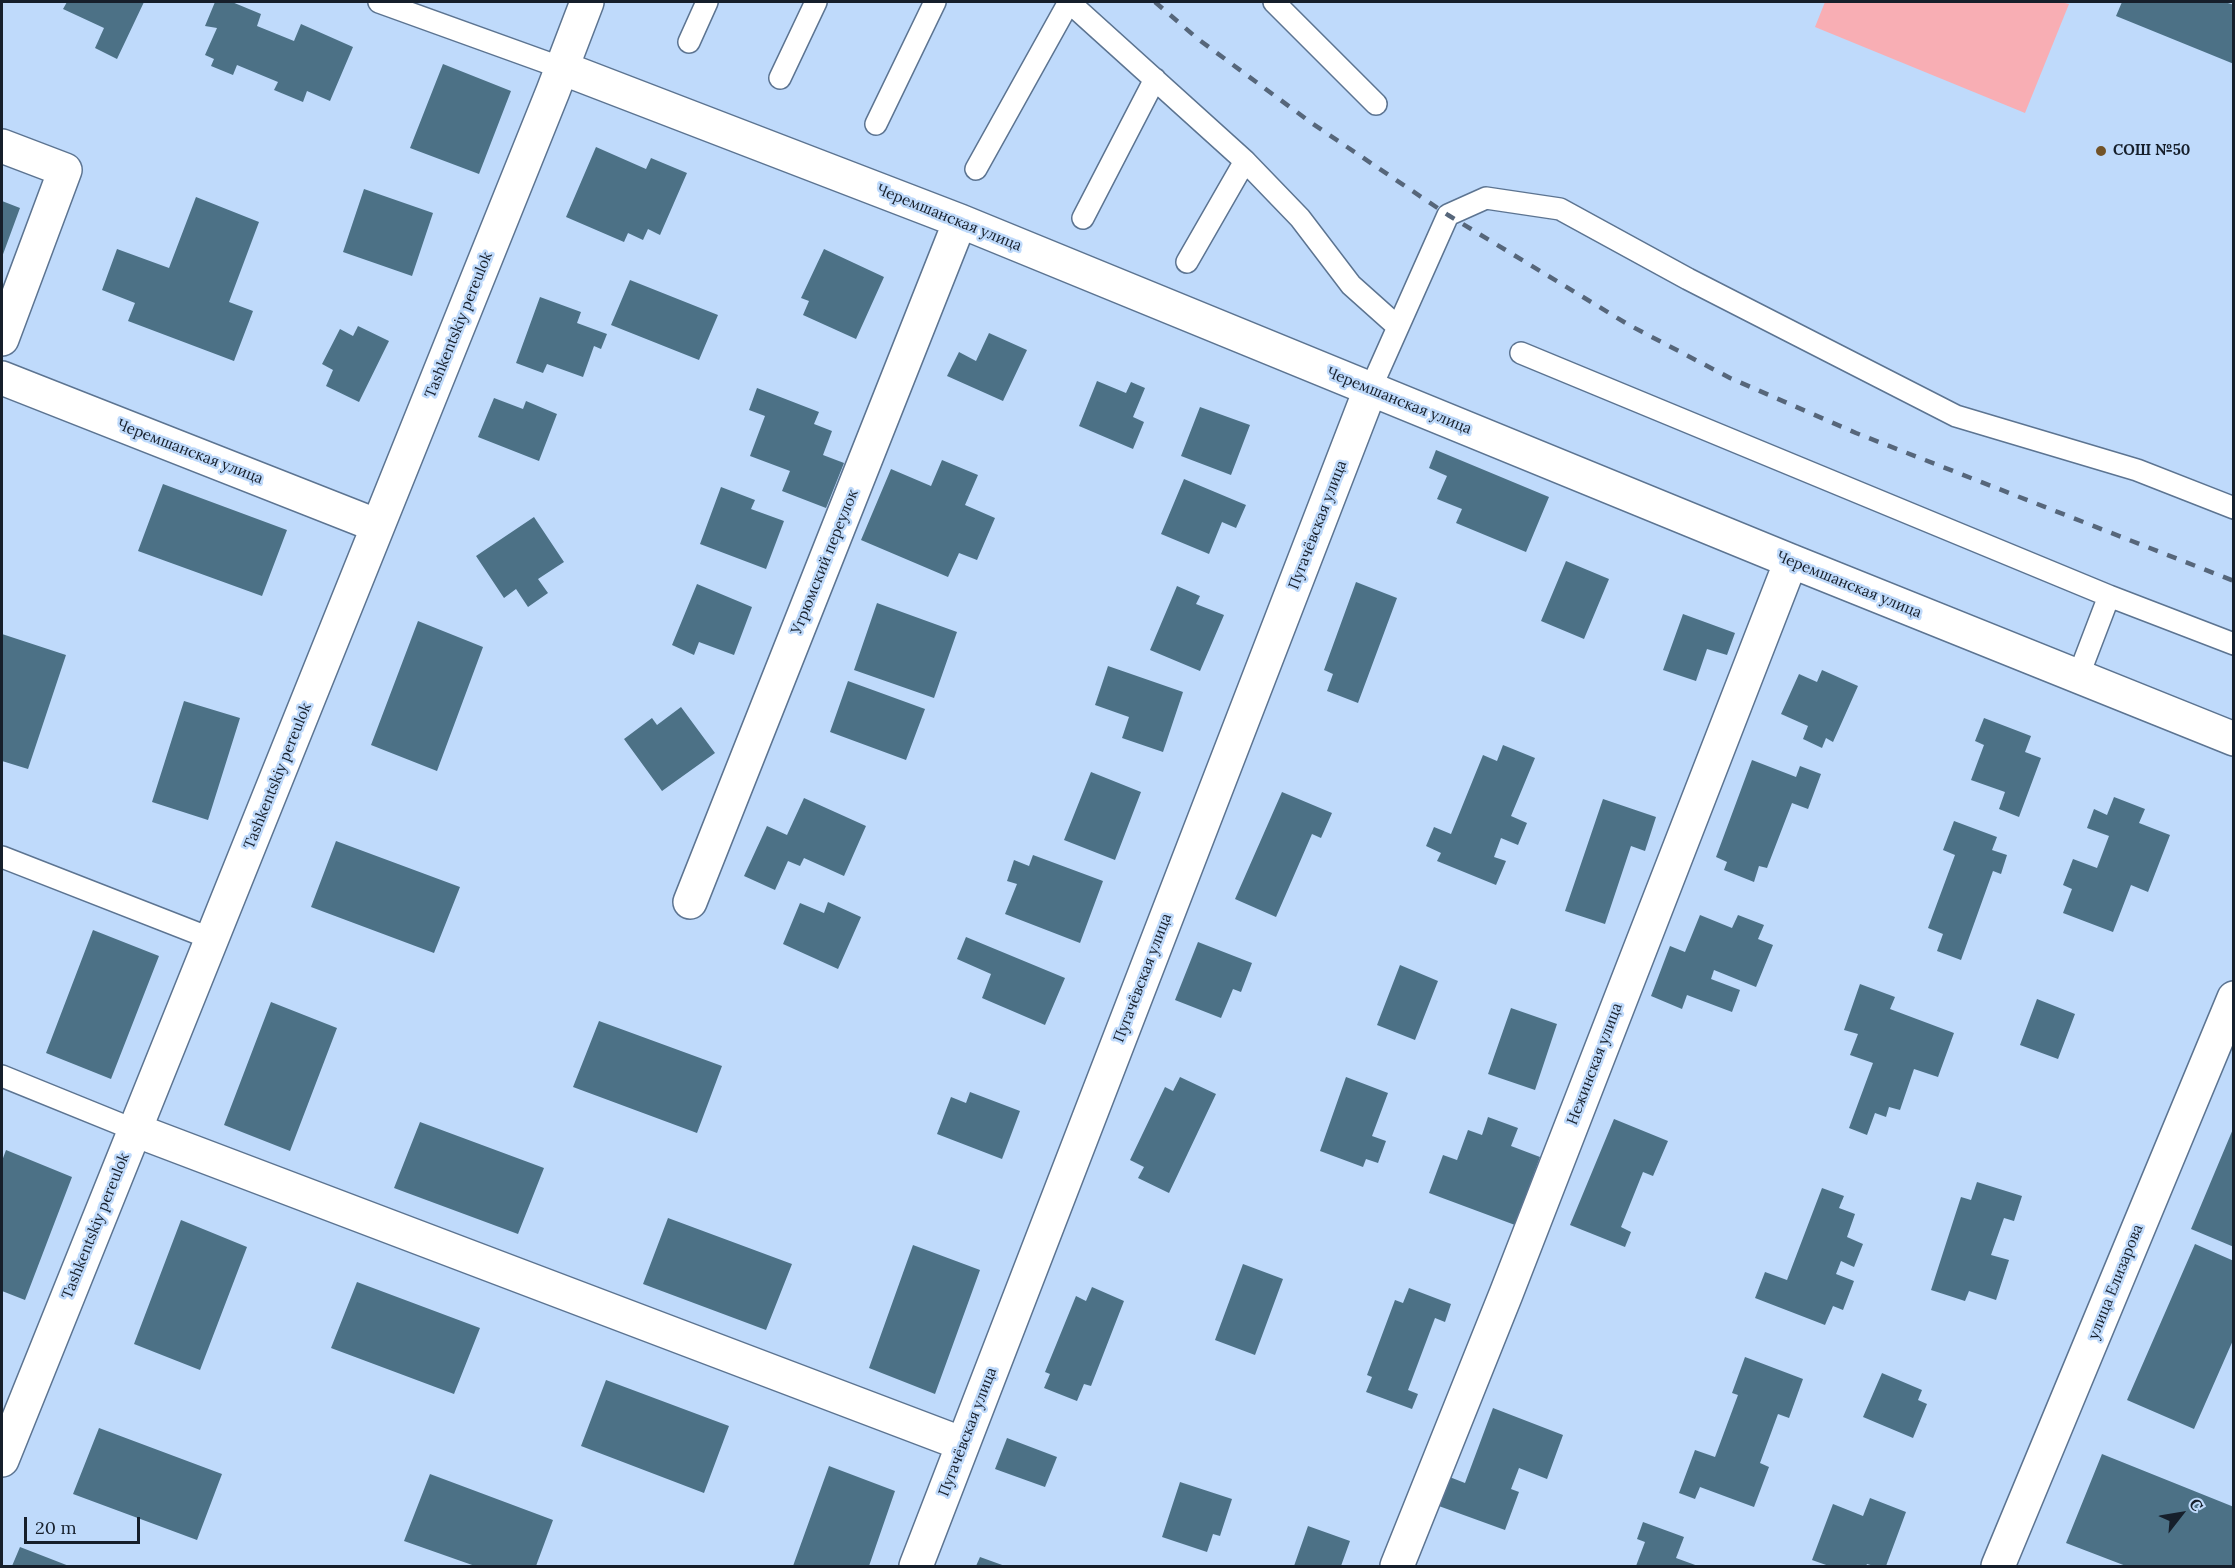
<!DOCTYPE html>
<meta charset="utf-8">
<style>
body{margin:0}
#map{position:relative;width:2235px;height:1568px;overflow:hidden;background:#bfdafb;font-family:Lora,serif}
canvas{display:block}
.frame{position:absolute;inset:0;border:3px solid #161f2b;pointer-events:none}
.north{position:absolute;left:2151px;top:1484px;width:60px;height:60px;-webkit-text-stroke:4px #bfdafb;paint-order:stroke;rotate:59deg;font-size:16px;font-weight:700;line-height:24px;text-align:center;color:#161f2b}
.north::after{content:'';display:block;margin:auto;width:21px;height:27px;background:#161f2b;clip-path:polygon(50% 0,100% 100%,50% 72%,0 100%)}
.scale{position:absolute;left:24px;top:1517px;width:116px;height:27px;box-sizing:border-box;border:3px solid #161f2b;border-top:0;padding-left:8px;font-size:18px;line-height:21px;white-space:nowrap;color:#161f2b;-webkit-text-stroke:4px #bfdafb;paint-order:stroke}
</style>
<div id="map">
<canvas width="2235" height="1568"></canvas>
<div class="frame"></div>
<div class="north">С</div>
<div class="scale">20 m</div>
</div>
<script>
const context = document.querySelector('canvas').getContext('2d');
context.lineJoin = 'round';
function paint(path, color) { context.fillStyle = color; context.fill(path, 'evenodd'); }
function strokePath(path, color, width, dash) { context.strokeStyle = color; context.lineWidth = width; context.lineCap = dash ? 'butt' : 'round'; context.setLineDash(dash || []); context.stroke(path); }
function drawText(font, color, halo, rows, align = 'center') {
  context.font = font + ' Lora,serif'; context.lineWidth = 5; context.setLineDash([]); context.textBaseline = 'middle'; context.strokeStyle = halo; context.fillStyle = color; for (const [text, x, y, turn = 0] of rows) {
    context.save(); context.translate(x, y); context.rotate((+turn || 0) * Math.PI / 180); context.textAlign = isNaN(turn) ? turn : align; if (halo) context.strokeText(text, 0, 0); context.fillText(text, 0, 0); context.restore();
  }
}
paint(new Path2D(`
 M1825,2H2061L2069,4L2025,113L1815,27Z`), '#f8aeb4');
paint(new Path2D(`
 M67,2H144L117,59L95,48L104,28L63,9Z
 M215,2H232L261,14L257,26L294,41L301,24L353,47L330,101L307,91L303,102L274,90L278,82L237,65L233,75L211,66L214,59L205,55L217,28L205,26Z
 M2122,2H2225L2234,5V64L2116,16Z
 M443,64L511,91L479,174L410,148Z
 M596,147L646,169L651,158L687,173L660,235L648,229L643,240L628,233L624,242L566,217Z
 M364,189L433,213L412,276L343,252Z
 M196,197L259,222L229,302L253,311L234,361L128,321L135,303L102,290L117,249L169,268Z
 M2,201L20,208L2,257Z
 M824,249L884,277L856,339L803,315L809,301L801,298Z
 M630,280L718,315L699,360L611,325Z
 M540,297L581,312L577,323L607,334L601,349L594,346L583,377L547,364L543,373L516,363Z
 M358,326L389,341L359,402L326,386L333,370L322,364L340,329L353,336Z
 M989,333L1027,350L1003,401L947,376L959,352L976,361Z
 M1097,381L1126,393L1131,382L1145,388L1133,417L1144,422L1133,449L1079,426Z
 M757,388L819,412L814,424L832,431L823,455L844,463L826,508L782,491L790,471L750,456L765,416L749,410Z
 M494,398L523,409L526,401L557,414L539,461L478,437Z
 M1200,407L1250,425L1231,475L1181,456Z
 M1436,450L1549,497L1526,552L1456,523L1462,509L1437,499L1447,476L1429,468Z
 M942,460L978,475L965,505L995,518L977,560L959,553L948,577L861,540L891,469L931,486Z
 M1184,479L1246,505L1236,528L1222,522L1209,554L1161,534Z
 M163,484L287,530L262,596L138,551Z
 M721,487L755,500L751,509L784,521L766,569L700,544Z
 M534,517L564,562L538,579L548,593L528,607L516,589L504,598L476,556Z
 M1566,561L1609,579L1584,639L1541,621Z
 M1356,582L1397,598L1358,703L1327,691L1333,674L1324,670Z
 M697,584L752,607L734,655L699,642L694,655L672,645Z
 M1177,586L1200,596L1196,604L1224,615L1200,671L1150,650Z
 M877,603L957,632L934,698L854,670Z
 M1683,614L1735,633L1727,655L1707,649L1696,681L1663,670Z
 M418,621L483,647L437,771L371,745Z
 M2,634L66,655L28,769L2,761Z
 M1108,666L1183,692L1163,752L1122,738L1129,717L1095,705Z
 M1822,670L1858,686L1833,742L1826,738L1822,748L1803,739L1808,726L1781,714L1799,674L1817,682Z
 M848,681L925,709L906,760L830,732Z
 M184,701L240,718L208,820L152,802Z
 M681,707L715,753L662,791L624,739L652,718L657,725Z
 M1984,718L2031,736L2025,752L2041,758L2019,817L1999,809L2005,792L1971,780L1984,745L1975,741Z
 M1503,745L1535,758L1511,816L1527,823L1518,845L1501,838L1494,857L1506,861L1496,885L1437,861L1441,853L1426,846L1434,827L1451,834L1483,755L1497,761Z
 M1752,760L1796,777L1800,766L1821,774L1808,809L1792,803L1767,868L1759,866L1754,882L1724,870L1727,862L1716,857Z
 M1091,772L1141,792L1115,860L1064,840Z
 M1282,792L1332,813L1321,838L1312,834L1276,917L1235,899Z
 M2114,797L2145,809L2139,823L2170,835L2148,892L2131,885L2113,932L2063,913L2072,889L2063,885L2073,859L2097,868L2109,836L2087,828L2094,809L2107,815Z
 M804,798L866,826L844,876L804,858L800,866L788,861L775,890L744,876L767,826L787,835Z
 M1603,799L1656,817L1645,851L1631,846L1605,924L1565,911Z
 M1954,821L1997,837L1992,850L2007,855L2001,874L1993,871L1961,960L1937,951L1943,934L1928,928L1955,855L1943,850Z
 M336,841L460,887L434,953L311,907Z
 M1033,855L1103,881L1080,943L1005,914L1017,884L1007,881L1014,860L1029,866Z
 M828,902L861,917L838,969L783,944L800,903L824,913Z
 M1700,915L1732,928L1738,915L1764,925L1758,939L1773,945L1756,987L1714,970L1711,979L1740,990L1732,1012L1687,995L1682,1009L1651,996L1670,946L1685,952Z
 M93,930L159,956L111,1079L46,1053Z
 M966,937L1065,978L1045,1025L982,998L991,974L957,959Z
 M1198,942L1252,963L1241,992L1233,989L1221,1018L1175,1000Z
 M1400,965L1438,981L1415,1040L1377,1025Z
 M1860,984L1895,997L1890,1009L1954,1033L1938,1077L1914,1069L1900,1110L1889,1107L1886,1117L1875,1113L1867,1135L1849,1128L1873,1063L1850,1055L1858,1034L1844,1030Z
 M2037,999L2075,1014L2058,1059L2020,1045Z
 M271,1002L337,1028L290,1151L224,1125Z
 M1511,1008L1557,1024L1535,1090L1488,1074Z
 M599,1021L722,1066L697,1133L573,1087Z
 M1180,1077L1216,1094L1169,1193L1138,1178L1144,1167L1130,1160L1165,1087L1173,1091Z
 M1346,1077L1388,1093L1372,1136L1386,1141L1378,1163L1366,1159L1363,1167L1320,1151Z
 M970,1092L1020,1111L1002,1159L937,1134L951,1097L966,1103Z
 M1488,1117L1518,1128L1511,1146L1540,1157L1515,1225L1429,1193L1443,1155L1457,1160L1468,1130L1482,1135Z
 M1614,1119L1668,1141L1653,1176L1643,1172L1621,1227L1631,1232L1625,1247L1570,1225Z
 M420,1122L544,1168L518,1234L394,1188Z
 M2233,1129H2234V1247L2191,1229Z
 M6,1150L72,1177L25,1300L2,1291V1161Z
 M1977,1182L2022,1196L2014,1221L2004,1218L1991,1255L2009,1260L1996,1300L1969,1291L1965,1301L1931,1290L1961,1197L1971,1200Z
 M1822,1188L1844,1196L1839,1208L1855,1214L1847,1237L1863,1244L1854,1267L1841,1261L1836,1274L1854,1281L1843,1310L1833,1306L1825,1325L1755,1298L1765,1272L1787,1280Z
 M668,1218L792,1264L766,1330L643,1284Z
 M181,1220L247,1247L200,1370L134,1344Z
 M2195,1244L2234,1261V1338L2194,1429L2127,1400Z
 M913,1245L980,1270L935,1394L869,1368Z
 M1243,1264L1283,1279L1255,1355L1215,1340Z
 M357,1282L480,1328L454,1394L331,1348Z
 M1092,1287L1124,1301L1091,1386L1084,1384L1077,1401L1044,1388L1050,1374L1045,1372L1076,1296L1086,1301Z
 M1409,1288L1451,1304L1445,1322L1435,1318L1408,1390L1418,1394L1412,1409L1366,1392L1372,1377L1367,1375L1395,1300L1403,1303Z
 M1745,1357L1803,1379L1789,1418L1778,1414L1760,1463L1769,1467L1754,1507L1700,1487L1695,1499L1679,1493L1695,1450L1715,1457L1738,1395L1732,1393Z
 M1882,1373L1922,1390L1918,1400L1927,1404L1913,1438L1863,1417Z
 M606,1380L729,1426L704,1493L581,1446Z
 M1493,1408L1563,1435L1547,1479L1519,1468L1511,1489L1519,1492L1505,1530L1436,1505L1447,1476L1465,1483Z
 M99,1428L222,1474L197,1540L73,1494Z
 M1007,1438L1057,1457L1045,1487L995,1469Z
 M2102,1454L2234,1507V1566H2126L2066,1543Z
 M829,1466L895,1491L869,1566H793Z
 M430,1474L553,1520L536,1566H475L404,1541Z
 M1180,1482L1232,1499L1220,1536L1213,1534L1207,1552L1162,1537Z
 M1870,1498L1906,1512L1886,1566H1874L1867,1564L1866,1566H1829L1812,1560L1833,1504L1863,1516Z
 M1643,1522L1684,1537L1676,1558L1698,1566H1636L1645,1542L1637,1539Z
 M1308,1526L1350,1541L1341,1566H1294Z
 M20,1547L69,1566H12Z
 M980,1557L1005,1566H976Z`), '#4c7186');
const lane = new Path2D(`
 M379,2L562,68
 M1069,2L1245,161L1300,218L1351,285L1398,327
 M1274,2L1376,104
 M689,42L707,2
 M780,78L816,2
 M876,124L935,2
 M976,169L1069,2
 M1083,218L1155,79
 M1187,262L1245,161
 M1521,353L2109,596
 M1370,390L1448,215L1486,198L1560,209L1688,279L1956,416L2137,470L2234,508
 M2078,677L2109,596L2234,644
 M2,857L212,939
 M2,1076L135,1130`);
const street = new Path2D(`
 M562,68L960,221L1791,561L2234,739
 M2,146L65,170L2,339
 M2,378L378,526
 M690,902L960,221
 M135,1130L963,1444
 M2,1460L553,91L587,2
 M916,1566L1370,390
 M1397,1566L1506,1294L1791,561
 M1998,1566L2234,998`);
strokePath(lane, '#5c7491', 24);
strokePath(street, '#5c7491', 36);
strokePath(lane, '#fff', 21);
strokePath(street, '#fff', 33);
strokePath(new Path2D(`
 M1155,2L1198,39L1313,124L1448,215L1629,325L1730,378L1856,433L2234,581`), '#56667a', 4.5, [10, 10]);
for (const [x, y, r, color] of [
 [2101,151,6,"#725328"]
]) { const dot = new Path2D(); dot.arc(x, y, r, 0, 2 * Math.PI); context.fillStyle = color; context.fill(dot); strokePath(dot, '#bfdafb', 2); }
drawText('bold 15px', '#161f2b', '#bfdafb', [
 ["СОШ №50",2113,151]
], 'left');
drawText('15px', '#161f2b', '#bfdafb', [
 ["Черемшанская улица",949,218,22],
 ["Tashkentskiy pereulok",459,325,-68],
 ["Черемшанская улица",1399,401,22],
 ["Черемшанская улица",190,452,21],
 ["Пугачёвская улица",1318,525,-69],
 ["Угрюмский переулок",825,562,-68],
 ["Черемшанская улица",1849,585,22],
 ["Tashkentskiy pereulok",278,776,-68],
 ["Пугачёвская улица",1143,978,-69],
 ["Нежинская улица",1595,1064,-69],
 ["Tashkentskiy pereulok",96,1226,-68],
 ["улица Елизарова",2116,1282,-68],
 ["Пугачёвская улица",968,1432,-69]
]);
</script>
